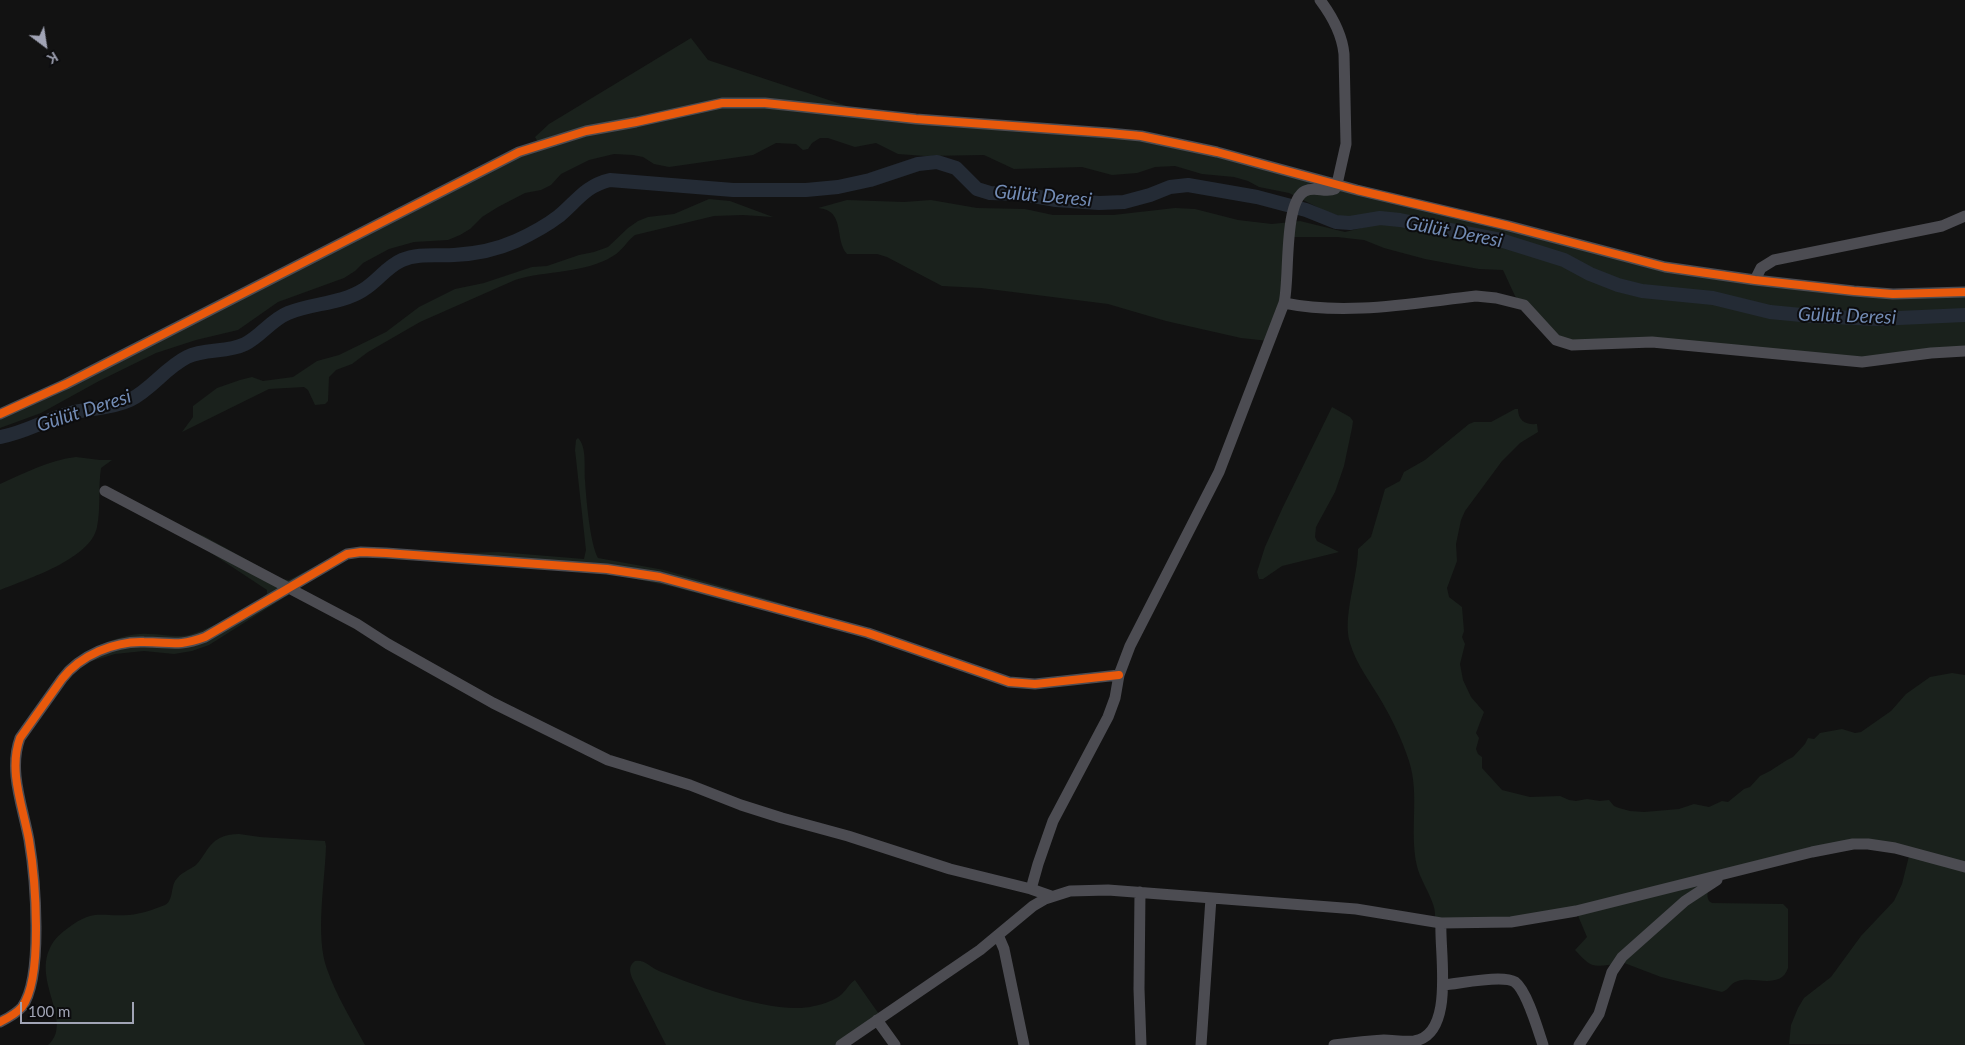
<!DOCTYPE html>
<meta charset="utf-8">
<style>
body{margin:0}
#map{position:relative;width:1965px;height:1045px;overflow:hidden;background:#121212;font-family:Lato,sans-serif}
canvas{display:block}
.north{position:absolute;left:20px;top:20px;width:50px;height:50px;-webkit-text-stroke:4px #0c0c0e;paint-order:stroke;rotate:149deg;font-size:14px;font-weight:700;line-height:20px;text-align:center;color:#a1a4b5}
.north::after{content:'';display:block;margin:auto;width:18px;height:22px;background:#a1a4b5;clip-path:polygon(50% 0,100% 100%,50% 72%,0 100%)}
.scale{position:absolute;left:20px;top:1002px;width:114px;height:22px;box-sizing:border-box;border:2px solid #a1a4b5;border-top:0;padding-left:6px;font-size:15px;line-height:18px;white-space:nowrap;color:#a1a4b5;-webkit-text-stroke:4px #0c0c0e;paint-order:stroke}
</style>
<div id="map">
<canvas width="1965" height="1045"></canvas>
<div class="north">K</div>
<div class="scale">100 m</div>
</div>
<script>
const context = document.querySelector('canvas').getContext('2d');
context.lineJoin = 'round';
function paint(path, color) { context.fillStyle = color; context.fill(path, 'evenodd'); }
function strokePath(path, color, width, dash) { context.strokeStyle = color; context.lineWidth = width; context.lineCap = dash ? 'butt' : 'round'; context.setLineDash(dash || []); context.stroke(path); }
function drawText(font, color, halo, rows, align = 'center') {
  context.font = font + ' Lato,sans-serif'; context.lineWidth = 4; context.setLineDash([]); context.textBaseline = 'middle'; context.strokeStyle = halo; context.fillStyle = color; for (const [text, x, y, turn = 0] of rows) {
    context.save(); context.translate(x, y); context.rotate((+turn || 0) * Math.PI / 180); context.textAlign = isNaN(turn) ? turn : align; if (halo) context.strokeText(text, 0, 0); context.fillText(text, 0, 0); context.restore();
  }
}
paint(new Path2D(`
 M691,38L708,60L871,114L1141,136L1665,267L1858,291L1965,292V351L1879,361L1741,350L1563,343L1515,296L1503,270L1479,269L1425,259L1384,248L1364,240L1337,237H1289L1288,281L1269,341L1241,338L1166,321L1108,304L981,288L942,286L887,257L877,254H847C834,240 846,210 818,208L847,200L904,202L931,200L977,208L1025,209L1053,215H1113L1175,208L1195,209L1238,220L1272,224L1300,221L1345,232L1378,224L1380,216L1379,214L1345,218L1325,211L1289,193L1259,187L1248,181L1234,177L1202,174L1175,166L1155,167L1137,173L1112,175L1082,167L1014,169L984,155L925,156L898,154L876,143L855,147L828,138H820L812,143L808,149L803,150L796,144L776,143L753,155L669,167L654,164L643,157L633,155L614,154L589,160L561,174L551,185L541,190L525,193L498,207L482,217L470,229L460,235L448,240L414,242L389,249L363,263L355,271L344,278L278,302L238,330L196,340L156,353L99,381L41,413L0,428V414L539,144L535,137L549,124Z
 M709,199L730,201L773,217L743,215L714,216L635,235C627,241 622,251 613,256C584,274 547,270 515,280L420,322L368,352L352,364L336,370L329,377L328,401L325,404L315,405L308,390L304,387L269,389L182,432L193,417V406L217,388L240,380L252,377L263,381L293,377L317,361L339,355L386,332L419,307L455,289L484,283L532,267L547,266L579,255L594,252L608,247L628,228L638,221L648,217L674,214Z
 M1332,407L1350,417L1353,421L1352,428L1344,466L1335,492L1316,527L1315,537L1317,541L1339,552L1282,566L1263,579H1259L1257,572L1265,547L1282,509Z
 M1515,409H1518C1518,421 1526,425 1537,424L1538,432L1520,443L1502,461L1465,511L1461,520L1456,544L1457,561L1447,588L1449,597L1462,607L1464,631L1462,637L1465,644L1460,664L1463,680L1471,697L1484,712L1476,733L1479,738L1476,749L1478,754L1482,757V768L1502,790L1530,797L1560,796L1569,800L1576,801L1587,799L1600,801L1609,800L1614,806L1619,808L1630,811L1644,812L1679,809L1694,804L1709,807L1722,801L1728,802L1744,789L1750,787L1760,776L1770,771L1787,760L1793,757L1805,744L1808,738L1814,739L1820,733L1842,729L1855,733L1861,732L1891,711L1906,694L1930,677L1952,673L1965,675V1045L1789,1044L1791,1025L1798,1008L1804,998L1831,977L1861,936L1894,901L1902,884L1910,852L1868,844L1725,875C1717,882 1703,889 1709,901L1712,903L1783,904L1788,909V968C1781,990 1754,976 1738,981C1730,983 1729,990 1722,992L1661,977L1619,961L1616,964C1591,967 1592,968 1575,950L1587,937L1576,911L1543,918L1434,922C1440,906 1421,884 1417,866C1409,831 1420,795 1409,761C1402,740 1393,721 1382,702C1371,683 1356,664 1350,643C1342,617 1358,577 1358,549L1371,537L1385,489L1400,481L1404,472L1425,460L1469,424L1474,422H1491Z
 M578,438C587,447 584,467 585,480C586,497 590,544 598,558L664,570L756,596L784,604L800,614C750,611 704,593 655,583C592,569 527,562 463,553L499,552L584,559L586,550L575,450L576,440Z
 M76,457L100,460H112L101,468C98,488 101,508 97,527C91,559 27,579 0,590V484C25,473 49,460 76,457Z
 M181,527L204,536L282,579L289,580L329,559L328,570L209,645L192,651L174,654L144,651L115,654L92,661L78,670L64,668C81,651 123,632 148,634C162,634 175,638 189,635C209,630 250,607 267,594V590L199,545Z
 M239,834L260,837L325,841L326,846C325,882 315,936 327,969C336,995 352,1021 365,1045H48C74,1023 33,982 50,948C54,939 61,933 68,928C94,908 100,917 129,915C141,914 155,909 165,905C173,901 171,888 175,881C181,872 188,871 196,865C199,862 202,857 205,853C213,839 224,834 239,834Z
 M635,961C644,959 650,967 659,971C696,986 776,1016 814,1006C824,1004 835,1000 842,994C847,989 850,983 855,980L881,1017L841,1045H666L632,978C630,972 628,966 635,961Z`), '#1a211c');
strokePath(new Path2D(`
 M0,437C25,433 46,419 71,413C90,408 111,409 130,400C152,389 165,368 187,357C205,348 227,353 245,344C261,336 271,320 288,313C312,303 341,304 363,290C378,281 386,267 402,260C418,253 436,256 454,255C474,254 498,249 516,241C531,234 546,226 559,216C577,201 585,186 610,180L733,190H806L838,187L870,180L918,164L937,162L956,168L977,189L990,193L1022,194L1056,200L1099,203L1124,202L1150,195L1170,187L1188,185L1257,197L1306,210L1336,222L1350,223L1380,218L1400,220L1497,239L1564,260L1590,274L1618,285L1642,291L1713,298L1770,312L1812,316L1877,319L1965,315`), '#242b35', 14);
strokePath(new Path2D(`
 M1755,280L1761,268L1774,260L1942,226L1965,216
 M1284,303C1347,316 1413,303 1476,296L1496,298L1524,305L1556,340L1572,345L1652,342L1862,362L1931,353L1965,351
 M0,414L66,384L519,152L586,131L636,122L722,103H765L916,119L1109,133L1141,136L1217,152L1357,190L1509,226L1665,267L1755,280L1854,291L1893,294L1965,292
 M105,491L357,624L388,644L493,703L608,760L690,785L741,805L782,818L848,836L950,869L1031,889L1051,896
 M1031,889L1038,864L1053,821L1108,717L1115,698L1119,675L1130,646L1219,472L1284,303C1290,280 1283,202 1305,191C1315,186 1325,193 1335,189L1337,184L1346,144L1344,54C1342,33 1332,16 1320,0
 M1140,892L1139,989L1141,1045
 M998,935L1004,949L1024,1045
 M1443,985C1459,984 1502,974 1515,982C1527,991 1538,1030 1543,1045
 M877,1020L895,1045
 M0,1022C8,1018 16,1014 22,1007C44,977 35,876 29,840C23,807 8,771 20,738L62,679C80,655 115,641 144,642C171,642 178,647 205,637L347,554L361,552L386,553L607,569L660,577L868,633L1009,682L1035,684L1119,675
 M841,1045L980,950L1033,906L1045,899L1070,891L1108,890L1356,909L1441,923L1511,922L1576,911L1812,852L1853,844H1868L1895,848L1965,867
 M1201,1045L1211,898
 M1334,1045C1350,1043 1367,1041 1384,1040C1393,1040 1404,1042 1414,1041C1456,1035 1439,951 1441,923
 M1579,1045L1599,1014L1612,972L1622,957L1685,901L1717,880`), '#4c4c52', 11);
strokePath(new Path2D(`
 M0,414L66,384L519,152L586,131L636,122L722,103H765L916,119L1109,133L1141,136L1217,152L1357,190L1509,226L1665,267L1755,280L1854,291L1893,294L1965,292
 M0,1022C8,1018 16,1014 22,1007C44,977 35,876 29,840C23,807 8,771 20,738L62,679C80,655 115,641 144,642C171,642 178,647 205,637L347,554L361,552L386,553L607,569L660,577L868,633L1009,682L1035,684L1119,675`), '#e8590c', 8);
drawText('italic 19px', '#738cb5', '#0c0c0e', [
 ["Gülüt Deresi",1043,196,5],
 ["Gülüt Deresi",1454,232,11],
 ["Gülüt Deresi",1847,316,2],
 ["Gülüt Deresi",84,411,-18]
]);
</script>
